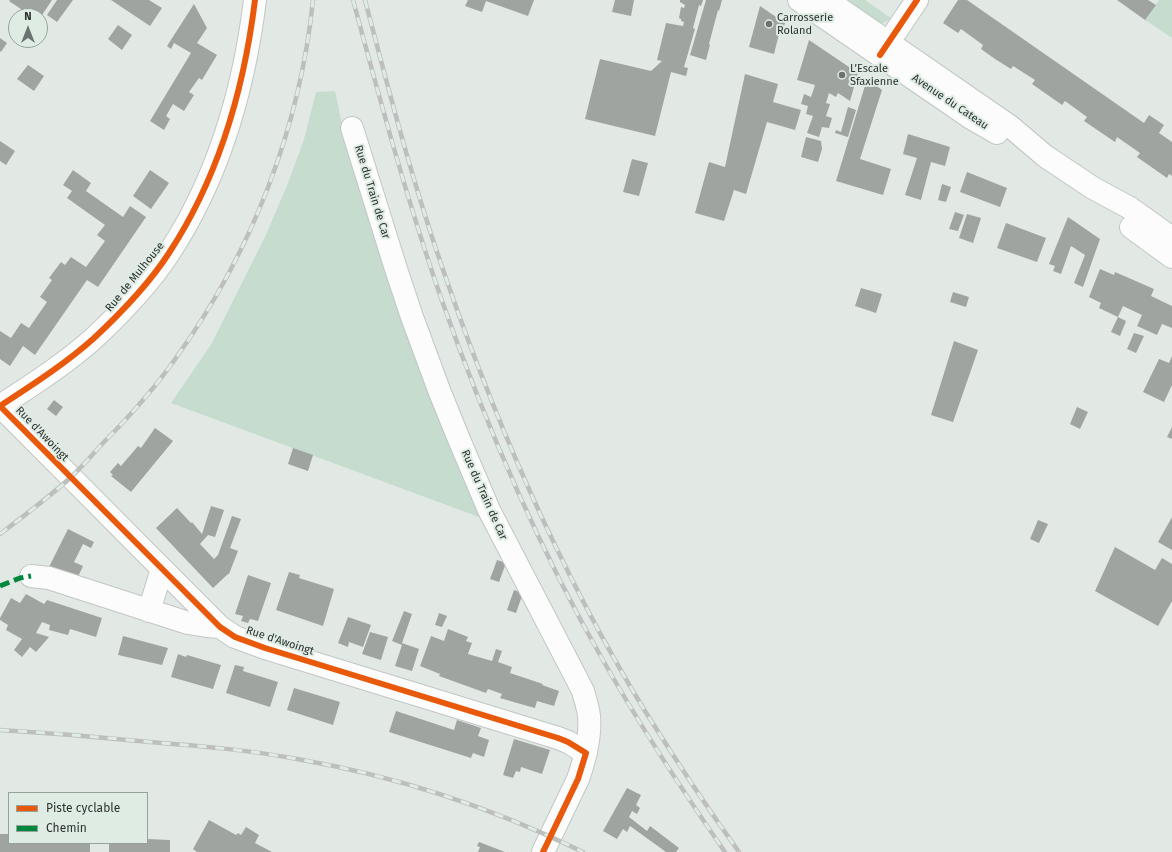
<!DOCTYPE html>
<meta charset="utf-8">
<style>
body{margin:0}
#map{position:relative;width:1172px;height:852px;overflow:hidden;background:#e2e9e5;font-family:"Fira Sans",sans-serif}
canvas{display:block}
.legend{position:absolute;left:8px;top:792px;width:140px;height:52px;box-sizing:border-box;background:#dfece4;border:1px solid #98a29c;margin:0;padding:5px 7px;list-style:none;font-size:12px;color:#2d322f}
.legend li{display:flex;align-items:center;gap:8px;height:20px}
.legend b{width:20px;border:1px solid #98a29c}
.north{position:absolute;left:8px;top:8px;width:40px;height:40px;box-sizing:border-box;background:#dfece4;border:1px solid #98a29c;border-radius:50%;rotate:0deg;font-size:11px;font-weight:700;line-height:16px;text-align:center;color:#2d322f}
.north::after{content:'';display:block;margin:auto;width:14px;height:18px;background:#6c726f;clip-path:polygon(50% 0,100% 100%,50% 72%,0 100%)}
</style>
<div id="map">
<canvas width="1172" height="852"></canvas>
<ul class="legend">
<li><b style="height:5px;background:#e8590c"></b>Piste cyclable</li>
<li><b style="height:5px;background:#00873e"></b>Chemin</li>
</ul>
<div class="north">N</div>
</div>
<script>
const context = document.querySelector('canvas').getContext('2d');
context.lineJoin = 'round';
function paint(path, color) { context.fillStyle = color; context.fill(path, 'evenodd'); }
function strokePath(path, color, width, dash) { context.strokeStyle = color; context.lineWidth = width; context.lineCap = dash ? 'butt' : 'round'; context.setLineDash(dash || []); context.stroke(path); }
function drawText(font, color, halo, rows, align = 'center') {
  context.font = font + ' "Fira Sans",sans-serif'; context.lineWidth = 4; context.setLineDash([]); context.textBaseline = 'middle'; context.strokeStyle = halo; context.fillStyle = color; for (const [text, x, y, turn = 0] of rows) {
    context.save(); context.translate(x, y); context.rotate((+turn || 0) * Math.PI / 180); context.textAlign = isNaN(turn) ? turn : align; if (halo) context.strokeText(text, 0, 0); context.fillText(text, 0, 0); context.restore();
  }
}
paint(new Path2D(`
 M839,0H865L891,18L888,21L880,24Z
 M1159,0H1172V38L1145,20Z
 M335,91L346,144L487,520L171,403L212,343L265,237L288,183L304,139L316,92Z`), '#c5dccf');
paint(new Path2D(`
 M10,0H52L40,18V16L32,12L30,15L9,1Z
 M57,0H73L57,22L47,15Z
 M111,0H149L162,8L150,26Z
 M468,0H534L528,16L486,1L482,12L465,6Z
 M615,0H634L631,16L612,12Z
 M680,0H703L701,6L699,5L693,28L695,29L684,67L688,68L686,76L671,72L655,136L585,119L600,59L651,71L662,61L657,60L666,23L683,26L684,22L681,21V19L679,18L681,7L684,8L685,5L680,2Z
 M706,0H722L719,11L718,10L709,44L710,45L706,60L690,55Z
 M958,0H967L1144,123L1149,115L1164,125L1159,133L1172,142V176L1169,174L1167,178L1137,157L1140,153L1117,137L1115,142L1084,121L1087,117L1065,101L1062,105L1032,84L1035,80L1013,66L1011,69L995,59L981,49L983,45L961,29L958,33L943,23Z
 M1117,0H1148L1156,5L1145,20Z
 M194,4L207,28L197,43L217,55L202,80L199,78L189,92L194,95L184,111L173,104L166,116L170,119L164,130L150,121L191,53L174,43L171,49L167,46Z
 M760,6L785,23L781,35L779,34L774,54L749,47Z
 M118,25L132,35L122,50L108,39Z
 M0,38L7,43L1,52L0,51Z
 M809,40L858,73L850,101L838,93L836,97L829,93L826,103L830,104L826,116L832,118L829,128L822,127L819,137L807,133L813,116L806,114L808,106L801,104L804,94L811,97L815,85L797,80Z
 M28,65L44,76L34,91L17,79Z
 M745,74L778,84L773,102L801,110L795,130L767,122L746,194L734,190L724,221L695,213L709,162L725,167Z
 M867,79L882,90L860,159L891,169L883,195L836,181Z
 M848,107L856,110L848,137L835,133L836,130L841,132Z
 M908,134L950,147L945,166L931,162L921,200L905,195L917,158L903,154Z
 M806,137L821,141L822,149L818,162L801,157Z
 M0,141L15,151L6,165L0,161Z
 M632,159L648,163L639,196L623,192Z
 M73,170L91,183L86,191L123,217L130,206L146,217L98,287L87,280L35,355L23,346L10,366L0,359V331L11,338L21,323L29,328L47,302L40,297L52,280L49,278L61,262L65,265L71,257L86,267L105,241L97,235L105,225L67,198L72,191L63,185Z
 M150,170L169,183L151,209L133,196Z
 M967,172L1007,188L1000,207L960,192Z
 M942,184L951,187L946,202L938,200Z
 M955,212L964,215L958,231L949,229Z
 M967,214L981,218L973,243L959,238Z
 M1068,217L1100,239L1083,287L1074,283L1085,255L1071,246L1061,274L1053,271L1055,266L1049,264Z
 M1006,223L1046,238L1037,262L997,248Z
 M1100,269L1114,275L1115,272L1154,289L1151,296L1172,306V328L1162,324L1157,335L1137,326L1142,315L1123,306L1118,317L1099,308L1101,303L1089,297Z
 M861,288L882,294L876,313L855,306Z
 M953,292L969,297L966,307L950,302Z
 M1118,317L1126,321L1120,336L1111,332Z
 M1134,333L1144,336L1136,353L1127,349Z
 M954,341L978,350L953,422L931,415Z
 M1172,356V385L1164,402L1143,392L1159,359L1169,363Z
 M54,400L63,407L56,416L47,409Z
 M1077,407L1088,412L1080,429L1070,424Z
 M1172,427V439L1167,437Z
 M155,428L173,441L131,492L111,476L113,475L110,472L118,463L121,466L138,446L141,448Z
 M293,448L313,455L308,471L288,464Z
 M211,506L224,510L215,537L208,535L200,544L214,559L218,555L232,516L241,519L230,548L238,551L229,574H228L213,588L156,528L177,508L191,523L192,522L202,534Z
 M1172,517V550L1158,542Z
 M1038,520L1048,524L1039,543L1030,539Z
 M68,529L94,542L91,548L83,544L74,562L83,566L77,579L48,569Z
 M1115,547L1155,570L1162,558L1172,564V601L1158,626L1095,591Z
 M497,560L506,563L499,582L490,579Z
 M289,572L300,575L299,578L334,589L323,626L276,610Z
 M248,575L271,583L258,621L250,619L248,623L241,621L243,616L235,614Z
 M514,590L523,593L516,613L507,610Z
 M26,594L44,604L47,600L102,618L96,637L70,629L68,635L49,630L50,625L42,622L36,633L49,637L36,652L30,647L22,657L14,650L22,639L6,630L8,625L0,620V618L11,598L20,603Z
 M404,611L412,614L402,643L419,649L412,671L395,666L402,645L392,641Z
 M439,613L447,616L442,627L435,625Z
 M348,617L371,625L363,647L349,642L348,647L338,643Z
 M448,629L468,637L466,641L472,643L468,654L492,661L496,649L502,651L498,662L512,667L510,673L543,684L542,685L559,691L554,706L537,701L535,708L517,703L500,698L502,694L488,689L486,693L439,676L440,674L420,666L431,636L444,641Z
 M370,632L388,637L381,660L362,654Z
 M123,636L168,648L162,665L118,655Z
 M178,654L186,657L187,655L221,665L213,689L171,677Z
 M235,665L244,667L243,671L278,682L270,707L226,693Z
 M294,688L340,702L333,725L287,710Z
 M396,711L454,730L457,720L481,728L478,736L489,740L484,757L473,753L471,758L389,732Z
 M514,739L550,750L542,774L521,767L520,772L516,771L513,778L503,775Z
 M627,788L641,795L636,805L640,808L637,814L632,811L629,817L647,831L650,826L679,848L676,852H666L630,826L627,832L623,829L617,839L603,831Z
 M209,820L236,835L238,833L241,835L246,827L259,835L255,843L272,852H197L193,849Z
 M0,834H9V843H90V852H0Z
 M147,839L170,840V852H109V843H147Z
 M479,842L505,852H478L480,847L477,846Z`), '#9fa4a1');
const minor = new Path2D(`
 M880,55L917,0
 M352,128L396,269L412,317L439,390L458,437L489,510L583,691C585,699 588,707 589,716C591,737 585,759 578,779L543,852
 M0,406L220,627L235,637L265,648L558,738L568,742L586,753
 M0,406C32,385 65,364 93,339C121,313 149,284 169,253C219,177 244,89 255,0
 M31,576L49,578L188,623L207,626L220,627
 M149,611L162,569`);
const major = new Path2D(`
 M799,0L971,118L997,133
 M827,0L1011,127L1045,156L1093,188L1130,208L1172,238
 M1131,227L1172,257`);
strokePath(minor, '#c1c7c4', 24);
strokePath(major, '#c1c7c4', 24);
strokePath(minor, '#fbfcfb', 22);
strokePath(major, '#fbfcfb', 22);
const rail = new Path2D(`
 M353,0C380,100 407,200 441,298C485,423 538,547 604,662C641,727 682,790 725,852
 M365,0C386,80 407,161 433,240C487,403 555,564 645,711C675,759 706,806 739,852
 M0,534C24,516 48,498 70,478C82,467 92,455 103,443C130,416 156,387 178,355C252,251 300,128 313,0
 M0,730C50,733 100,737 150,742C200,746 249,750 297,759C396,776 493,808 583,852`);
strokePath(rail, '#bdbebe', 4.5);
strokePath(rail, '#dfece4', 3, [9]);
strokePath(new Path2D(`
 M0,586L20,578L31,576`), '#00873e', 5, [10, 5]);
strokePath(new Path2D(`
 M880,55L917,0
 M0,406L220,627L235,637L265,648L558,738L568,742L586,753L578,779L543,852
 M0,406C32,385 65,364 93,339C121,313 149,284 169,253C219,177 244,89 255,0`), '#e8590c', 6);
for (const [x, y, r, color] of [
 [769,24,4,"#6c726f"],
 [842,75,4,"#6c726f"]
]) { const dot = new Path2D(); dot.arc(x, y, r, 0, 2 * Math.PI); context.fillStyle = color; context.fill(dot); strokePath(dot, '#dfece4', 1.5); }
drawText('11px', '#2d322f', '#dfece4', [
 ["Carrosserie",777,18],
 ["Roland",777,31],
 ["L’Escale",850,69],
 ["Sfaxienne",850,82]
], 'left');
drawText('11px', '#2d322f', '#dfece4', [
 ["Avenue du Cateau",950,102,34],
 ["Rue du Train de Car",372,192,73],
 ["Rue de Mulhouse",135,277,-51],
 ["Rue d'Awoingt",42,434,46],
 ["Rue du Train de Car",484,495,66],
 ["Rue d'Awoingt",280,641,18]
]);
</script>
